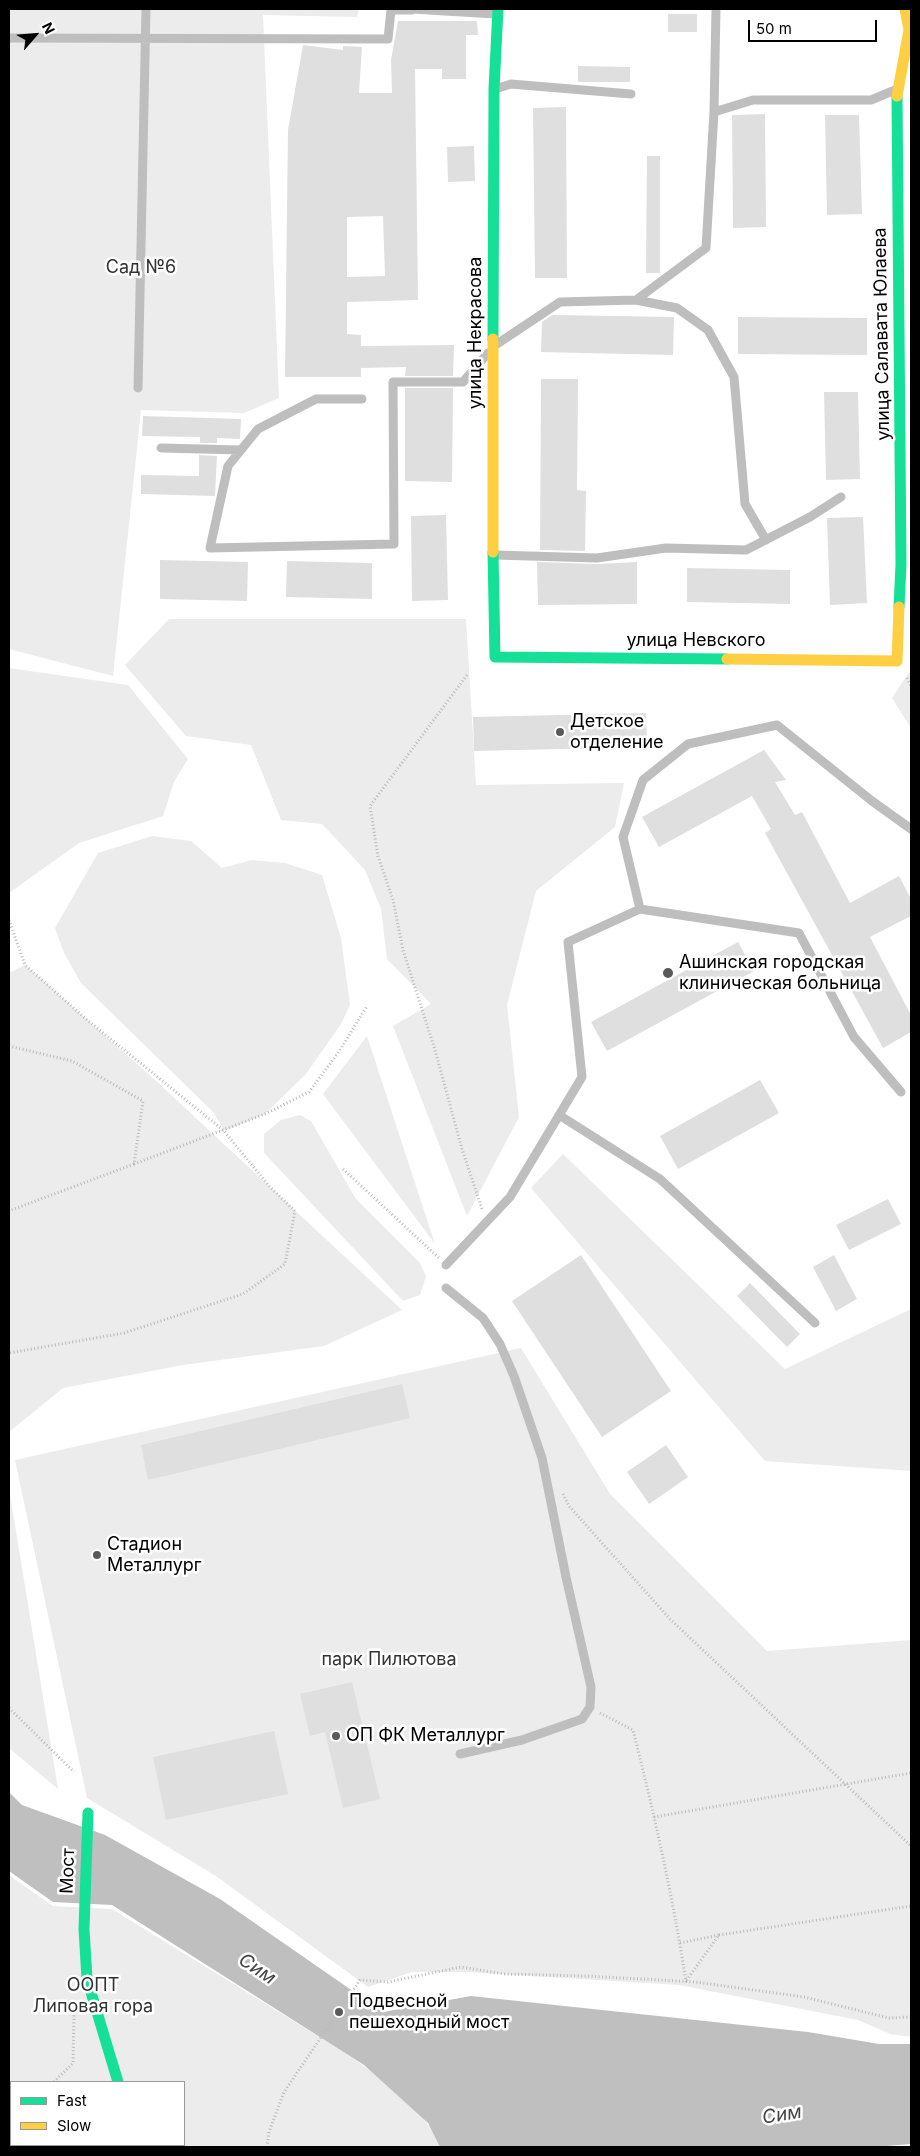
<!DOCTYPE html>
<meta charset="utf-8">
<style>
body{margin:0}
#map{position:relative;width:920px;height:2156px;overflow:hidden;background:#fff;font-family:Inter,sans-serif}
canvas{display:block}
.frame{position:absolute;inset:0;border:10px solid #000;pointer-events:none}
.legend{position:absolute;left:10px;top:2081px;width:175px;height:65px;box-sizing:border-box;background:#fff;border:1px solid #999;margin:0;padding:6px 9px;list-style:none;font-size:15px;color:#000}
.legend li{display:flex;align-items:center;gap:10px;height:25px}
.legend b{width:25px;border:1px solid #999}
.north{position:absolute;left:10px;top:10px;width:50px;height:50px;-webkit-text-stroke:4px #fff;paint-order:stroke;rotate:63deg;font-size:14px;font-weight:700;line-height:20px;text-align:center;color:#000}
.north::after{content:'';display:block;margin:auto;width:18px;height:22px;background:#000;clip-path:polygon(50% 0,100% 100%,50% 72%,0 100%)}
.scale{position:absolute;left:748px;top:20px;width:129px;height:22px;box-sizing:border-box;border:2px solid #000;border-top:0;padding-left:6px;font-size:15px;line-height:18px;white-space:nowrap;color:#000;-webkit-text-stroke:4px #fff;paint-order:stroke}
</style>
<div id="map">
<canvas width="920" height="2156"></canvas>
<div class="frame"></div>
<ul class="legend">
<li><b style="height:6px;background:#16e098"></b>Fast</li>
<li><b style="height:6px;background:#ffcf43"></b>Slow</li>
</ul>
<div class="north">N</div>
<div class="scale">50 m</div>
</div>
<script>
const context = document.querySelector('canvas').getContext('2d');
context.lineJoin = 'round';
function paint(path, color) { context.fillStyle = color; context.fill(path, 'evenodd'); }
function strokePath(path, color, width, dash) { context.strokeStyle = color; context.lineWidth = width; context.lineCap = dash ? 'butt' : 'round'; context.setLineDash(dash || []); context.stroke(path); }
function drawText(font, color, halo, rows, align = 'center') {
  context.font = font + ' Inter,sans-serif'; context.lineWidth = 5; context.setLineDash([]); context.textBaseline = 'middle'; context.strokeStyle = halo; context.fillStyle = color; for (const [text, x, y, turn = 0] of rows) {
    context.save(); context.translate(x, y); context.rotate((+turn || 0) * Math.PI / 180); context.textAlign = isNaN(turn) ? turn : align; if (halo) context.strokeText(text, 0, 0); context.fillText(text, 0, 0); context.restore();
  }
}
paint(new Path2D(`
 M9,9H359L357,17L263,15L279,398L244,413L141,410L113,676L9,649Z
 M169,619H466L476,785L624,783L615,827L536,891L507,1005L519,1117L467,1216L393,1026L431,1004L387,959L381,909L365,870L322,824L281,820L251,745L186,736L125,665Z
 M9,668L128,685L188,759L174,782L163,816L79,843L9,893Z
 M911,669V728L892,698Z
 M152,836L191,841L222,868L252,860L285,863L322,875L341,938L350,1005L341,1024L306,1074L265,1114L225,1131L213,1112L81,983L64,953L55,928L98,853Z
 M25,965L154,1079L402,1310L324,1346L183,1365L63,1388L9,1432V973Z
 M367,1036L435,1244L323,1094Z
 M300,1115L311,1121L356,1199L420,1263L426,1276L420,1295L403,1301L264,1153V1134L281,1120Z
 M563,1154L785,1369L911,1309V1471L765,1461L531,1188Z
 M521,1348L610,1494L767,1651L911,1640V2037L890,2034L858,2020L679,1985L467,1972H412L368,1987L216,1876L87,1798L15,1460Z
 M9,1488L58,1789L9,1748Z
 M9,1875L53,1906L112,1909L339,2049C370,2069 429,2111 440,2147H9ZM11,2082H184V2145H11Z`), '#ececec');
paint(new Path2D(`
 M9,1792L22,1805L105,1835L220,1899L383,2012L471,1996L808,2032L879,2044H911V2144L874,2147H440L428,2123L364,2065L112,1905L53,1902L9,1871Z`), '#bfbfbf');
paint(new Path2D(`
 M668,14H697V32H668Z
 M398,21H477L478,35H466V79H442V69H415L418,300L347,302V334L361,335V346L454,345L453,376H405L406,367L361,368V377H285L288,130L303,45L343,50V46L362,47L359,93H392L391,60ZM383,216L385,276L347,277V217Z
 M578,66L630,67V82H578Z
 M566,107L567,278H535L533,108Z
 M765,114L766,227L733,228L732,115Z
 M825,115H859L862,214L827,215Z
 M474,146L475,181L448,182L447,147Z
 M647,156H660V273H646Z
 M552,315L674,317L673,355L541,352L542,322Z
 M738,317L867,318V355L738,354Z
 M541,379H578L577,490L586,491L585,551L540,550Z
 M405,388H453L452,482L405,481Z
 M824,392H858L860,479L826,480Z
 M143,416L241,419L240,439L217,438V443H200V437L142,436Z
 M199,455L217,456L215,496L141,494V475L199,476Z
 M446,515L448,600L412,601L411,516Z
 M863,517L867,603L830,605L827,518Z
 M160,560L248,562L247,601L160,599Z
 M287,561L372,563V599L286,597Z
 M537,562L597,564L637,562V604L538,605Z
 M687,568L790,570V604L687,602Z
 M646,713L647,747L474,751L473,717Z
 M764,750L786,780L775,782L795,815L802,812L850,903L899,876L911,899V916L870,937L911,1015V1032L883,1048L765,833L771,829L752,796L659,847L642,817Z
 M738,942L754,971L607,1051L591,1022Z
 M760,1080L779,1113L678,1169L660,1136Z
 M888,1199L901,1224L849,1250L836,1225Z
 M581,1255L671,1391L602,1437L512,1301Z
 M834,1255L857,1299L836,1311L813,1267Z
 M750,1283L800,1334L787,1347L737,1296Z
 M402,1384L410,1418L148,1480L141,1445Z
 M666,1445L688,1477L649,1504L627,1472Z
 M352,1682L380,1799L343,1808L325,1732L310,1736L300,1694Z
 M274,1731L288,1794L166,1820L153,1757Z`), '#dfdfdf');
strokePath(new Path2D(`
 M467,675L370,806L378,856L393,900L403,950L435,1050L462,1149L482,1209
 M907,678L911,686
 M9,920L25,965L86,1019L223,1130L270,1187L295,1211L285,1264L243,1294L124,1333L9,1353
 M9,1046L72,1061L143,1101L134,1164L9,1211
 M134,1164L265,1114L309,1092L338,1053L367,1006
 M343,1169L439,1258
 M563,1494L569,1506L670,1619L911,1846
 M9,1708L74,1772
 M600,1713L633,1730C654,1813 673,1897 686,1982
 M654,1817L911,1773
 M719,1935L911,1906
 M680,1943L719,1935L686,1981
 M54,2082L73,2063L74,2015L76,2012
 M9,2111L11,2110
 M267,2147L269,2132L284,2092L360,1980L388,1982L461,1967L504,1974L586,1976L696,1982L804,1997L889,2018L911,2017`), '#b9b9b9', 3, [1, 2.5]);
strokePath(new Path2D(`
 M412,9L495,14
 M9,38L388,39L391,10H412
 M495,89L511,84L631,94
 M714,112L716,9
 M636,300L706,248L714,112L753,100H871L895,90
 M497,344L560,302L636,300L677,308L708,330L734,377L745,504L766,540
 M138,388L146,9
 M362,399H316L258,429L228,466L210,548L394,544L393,382H463L488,353
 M161,448L240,450
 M495,555L597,558L666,548L746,550L810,517L841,497
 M640,909L623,837L643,780L688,744L777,725L872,801L911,829
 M559,1115L660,1179L815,1323
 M446,1265L510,1197L582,1077L568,942L640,909L799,933L854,1037L901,1092
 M446,1288L483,1318L500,1344L514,1376L542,1458L566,1577L591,1687L590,1707L582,1719L522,1740L460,1754`), '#bebebe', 9);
strokePath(new Path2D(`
 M140,2145V2147`), '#bebebe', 18);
strokePath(new Path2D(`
 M897,96L901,565L899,607
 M493,339L494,89L498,9
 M493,552L495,657L727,659
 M88,1813L84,1929L87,1979L118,2082`), '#16e098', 11);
strokePath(new Path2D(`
 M897,96L909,30L905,9
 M493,552V339
 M727,659L897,661L899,607`), '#ffcf43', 11);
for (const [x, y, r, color] of [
 [560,732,5,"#595959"],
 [668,973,6,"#595959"],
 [97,1555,5,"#595959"],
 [336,1736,5,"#595959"],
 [339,2012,5,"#595959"]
]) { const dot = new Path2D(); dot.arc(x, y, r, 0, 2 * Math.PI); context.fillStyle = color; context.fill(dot); strokePath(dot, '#fff', 2); }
drawText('18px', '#333', '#fff', [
 ["Сад №6",141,268],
 ["парк Пилютова",389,1660],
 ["ООПТ",93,1986],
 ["Липовая гора",93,2007]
]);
drawText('18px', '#000', '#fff', [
 ["улица Некрасова",476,333,-90],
 ["улица Салавата Юлаева",882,334,-91],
 ["улица Невского",696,641],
 ["Мост",68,1871,-88]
]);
drawText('18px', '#000', '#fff', [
 ["Детское",570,722],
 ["отделение",570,743],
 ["Ашинская городская",679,963],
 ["клиническая больница",679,984],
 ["Стадион",107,1545],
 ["Металлург",107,1566],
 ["ОП ФК Металлург",346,1736],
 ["Подвесной",349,2002],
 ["пешеходный мост",349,2023]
], 'left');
drawText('italic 19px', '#444', '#fff', [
 ["Сим",257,1969,34],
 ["Сим",782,2115,-9]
]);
</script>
